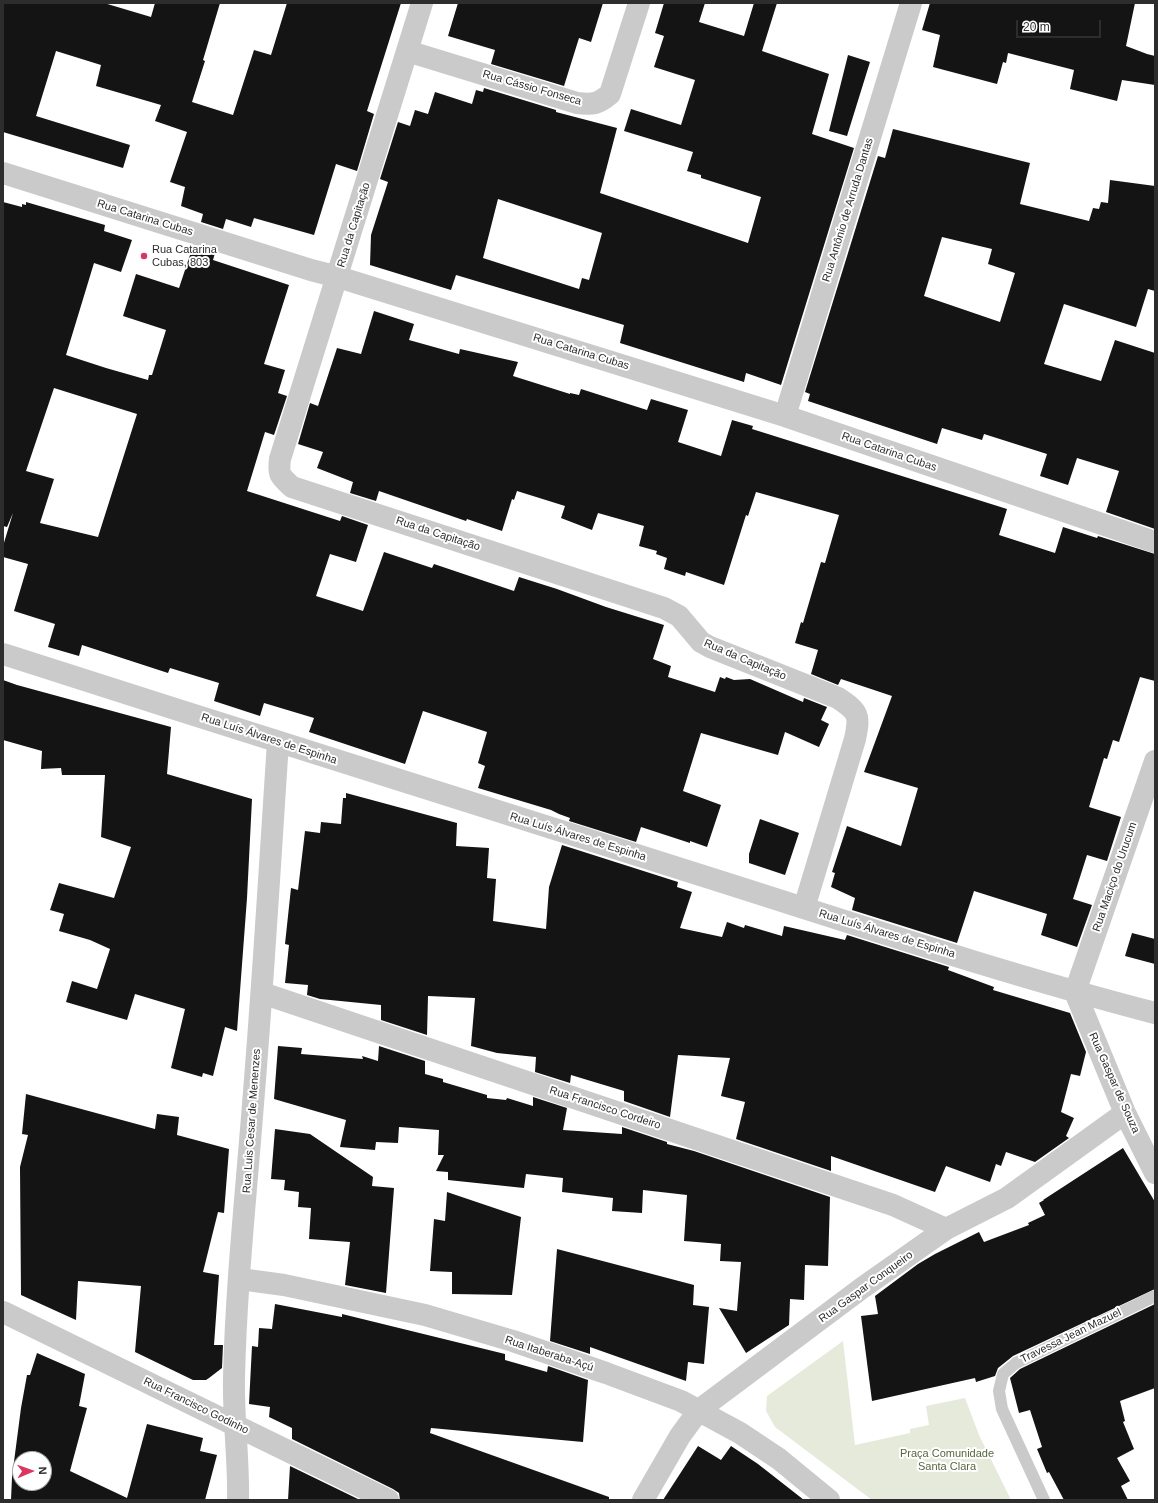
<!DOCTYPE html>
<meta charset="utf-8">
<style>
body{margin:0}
#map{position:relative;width:1158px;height:1503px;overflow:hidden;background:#fff;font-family:Arial,sans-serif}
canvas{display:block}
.frame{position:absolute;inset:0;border:4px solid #2d2d2d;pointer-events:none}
.north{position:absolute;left:12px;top:1451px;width:40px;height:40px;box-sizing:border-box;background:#fff;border:1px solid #ababab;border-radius:50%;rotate:88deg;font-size:11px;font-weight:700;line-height:16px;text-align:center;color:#2d2d2d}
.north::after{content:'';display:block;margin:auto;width:14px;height:18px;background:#db375e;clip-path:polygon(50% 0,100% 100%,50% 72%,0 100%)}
.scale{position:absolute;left:1016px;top:20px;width:85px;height:18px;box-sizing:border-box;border:2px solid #2d2d2d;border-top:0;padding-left:5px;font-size:12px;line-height:14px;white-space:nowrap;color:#2d2d2d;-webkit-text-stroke:3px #fff;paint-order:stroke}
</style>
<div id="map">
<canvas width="1158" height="1503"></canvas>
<div class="frame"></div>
<div class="north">N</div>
<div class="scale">20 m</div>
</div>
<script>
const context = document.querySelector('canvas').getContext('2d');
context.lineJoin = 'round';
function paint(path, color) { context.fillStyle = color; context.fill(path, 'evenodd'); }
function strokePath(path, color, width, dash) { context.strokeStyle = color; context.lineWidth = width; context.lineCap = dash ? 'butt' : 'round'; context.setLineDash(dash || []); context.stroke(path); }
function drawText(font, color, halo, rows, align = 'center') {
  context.font = font + ' Arial,sans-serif'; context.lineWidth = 4; context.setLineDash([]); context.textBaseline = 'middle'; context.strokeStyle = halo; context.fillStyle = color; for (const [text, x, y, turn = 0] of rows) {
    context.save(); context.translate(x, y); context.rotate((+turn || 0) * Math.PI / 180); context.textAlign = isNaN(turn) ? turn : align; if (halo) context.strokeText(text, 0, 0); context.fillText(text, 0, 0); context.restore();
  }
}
paint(new Path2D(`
 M843,1341L855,1445L910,1433V1429L929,1425L926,1406L965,1398L979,1435L1011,1500H872L775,1427L766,1411L767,1396Z`), '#e5eadb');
paint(new Path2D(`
 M3,3H104L151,17L155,3H220L203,60L205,61L192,102L233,115L254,50L271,55L287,3H401L367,111L374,114L357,171L336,164L314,235L254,218L251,227L226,219L223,229L201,222L203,214L181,206L185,187L170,182L187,132L155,121L161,105L96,86L101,65L56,51L36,116L130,145L123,168L3,132Z
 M458,3H603L591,42L579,38L564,86L491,64L495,50L448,36Z
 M664,3H705L699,22L744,36L754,3H777L762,51L829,74L812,134L854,148L781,385L746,373L744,382L620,343L624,325L456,275L451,290L370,265L371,235L388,182L380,179L398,122L410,126L415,110L428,114L435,92L472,104L476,90L483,92L484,88L556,110V112L617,128L600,193L748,243L761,197L701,178V175L687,171L693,152L624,131L631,109L681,125L695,80L654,67L664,36L655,33ZM498,199L602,233L589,280L582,278L579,289L483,258Z
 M930,3H1135L1126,46L1147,54L1155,56V85L1122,80L1117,101L1070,89L1074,70L1008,53L1006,63L1003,62L997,84L933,67L940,35L922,30Z
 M848,55L870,62L847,136L829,131Z
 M893,129L1030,163L1020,204L1089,221L1093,208L1099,209L1101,202L1108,203L1110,180L1155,186V291L1148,289L1136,327L1064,304L1044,364L1101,381L1115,340L1155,353V529L1106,512L1119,471L1077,458L1068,485L1040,476L1047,454L984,434L982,440L942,428L937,444L808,401L810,394L805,392L878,156L885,158ZM942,237L992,249L988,264L1015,273L1000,322L924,296Z
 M3,202L22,207V204L26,205V202L105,225L104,231L132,240L121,272L94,263L66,355L106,368L148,380L149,375H152L166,330L123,316L136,274L179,288L193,246L215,253L213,260L289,285L264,364L285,370L278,393L287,396L274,435L265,432L247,491L340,521L342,516L368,525L356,562L330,554L316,596L363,611L384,552L432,568L434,564L514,591L519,577L557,589L606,607L664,625L653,659L671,666L668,677L715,692L720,677L725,679L726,677L734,680L750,679L803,702L804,698L827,707L821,720L829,724L819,747L785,732L778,755L701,733L683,791L721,805L707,847L690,841V843L641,827L636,842L569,821L570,818L559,814L551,810L478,788L485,766L478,763L487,732L423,711L405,764L309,732L314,718L264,703L260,716L214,701L219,683L170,668L168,673L82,645L79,656L48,647L55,624L14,611L28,564L3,557V546L13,513L7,527L3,526ZM54,388L137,414L98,537L40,523L54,479L26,471Z
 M374,311L414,324L409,340L459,354L460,349L518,362L513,376L570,394V393L579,395L581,389L647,410L651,399L688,410L678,442L721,456L732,420L753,426L752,429L1007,509L999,535L1055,553L1063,527L1097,538L1098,536L1155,554V681L1140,677L1119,742L1113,740L1107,759L1104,758L1089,807L1121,817L1107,861L1087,855L1073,899L1092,905L1077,947L1041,935L1047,914L974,891L957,943L852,910L855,898L831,887L835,873L832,872L847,826L901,846L918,788L864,772L892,696L841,679L838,685L811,674L818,650L795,643L801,622L803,623L821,562L825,563L839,515L756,492L748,516L746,515L724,585L686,572L685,576L664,569L667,558L656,554L657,551L639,546L644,526L598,513L592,530L561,518L565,506L517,491L514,500L512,499L502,531L467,519L466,521L379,491L376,501L350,493L353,482L317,468L323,452L298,444L310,403L318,406L337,348L361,354Z
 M3,680L17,685L171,727L167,774L252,799L247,898L237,1031L225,1027L213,1076L203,1073L202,1077L171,1068L185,1009L135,994L127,1020L66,1002L72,981L97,989L110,949L90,940L59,931L64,914L50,910L59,883L114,898L131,847L101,837L105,775H62L61,768L41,769L42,751L3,740Z
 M346,793L457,823L456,846L489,848L487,878L496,879L493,921L546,929L549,887L562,845L678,882L677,887L692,892L680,928L722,937L727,922L744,928L745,925L782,936L784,926L845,940L847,935L949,967L948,970L994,987L993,990L1070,1013L1086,1052L1080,1076L1071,1074L1061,1112L1074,1118L1066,1136L1069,1138L1035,1162L1006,1152L1001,1166L996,1164L990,1182L946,1166L935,1192L831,1156V1171L736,1139L745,1102L721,1096L730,1058L678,1055L670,1117L624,1101V1091L571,1075L570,1083L535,1072L536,1057L497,1053L471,1046L475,998L428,996L427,1035L381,1020V1005L320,999L307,995L308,985L285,983L289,945L285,944L291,888L298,890L305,831L320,833L321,822L341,824L343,798H346Z
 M760,819L799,833L785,875L749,863V854Z
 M1132,933L1155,939V964L1125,956Z
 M278,1046L302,1048L301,1054L363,1059L362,1056L378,1061L379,1046L425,1061V1074L443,1079V1082L487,1095V1098L506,1100L507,1098L533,1106V1097L567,1108L563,1130L622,1134V1127L667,1142V1144L694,1151L830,1197L828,1266L805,1265L804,1300L790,1299L789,1325L746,1353L719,1308L737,1311L741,1262L720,1261L721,1244L684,1241L687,1195L643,1190L642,1213L612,1211L613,1198L562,1192L563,1178L526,1174L524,1188L448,1180V1172L436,1171L444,1155H438L439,1130L399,1127L398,1143L376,1142L375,1150L340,1147L346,1120L274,1099Z
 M26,1094L155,1129L157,1114L179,1117L177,1135L229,1149L224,1213L218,1212L203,1272L219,1275L214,1345H223L222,1368L209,1378L206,1380H193L135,1352L141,1286L78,1281L76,1320L21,1295L20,1167L28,1135L22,1134Z
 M275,1129L310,1134L373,1177L372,1186L394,1188L386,1293L345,1285L350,1242L309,1239L311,1208L298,1207L299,1192L284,1190L285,1180L271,1179Z
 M1123,1148L1155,1202V1289L1013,1356L998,1368L995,1376L976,1382L975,1378L872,1401L861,1316L878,1314L875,1296L918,1264L935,1254L979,1232L984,1242L1029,1225L1028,1223L1045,1215L1039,1203L1044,1200H1043Z
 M447,1192L521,1217L512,1295L452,1294V1272L430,1271L434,1219L445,1221Z
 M557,1249L694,1285L693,1305L709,1307L704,1364L688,1362L686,1381L590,1347V1354L550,1341Z
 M275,1304L342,1317V1314L505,1354V1360L547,1372L548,1366L588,1380L583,1442L431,1428L430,1433L609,1497V1500H400L399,1493L393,1489L292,1439V1428L269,1417L270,1407L249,1404L252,1346L258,1347L259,1328L272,1329Z
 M1155,1304V1388L1120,1401L1125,1421L1123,1422L1134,1449L1117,1458L1130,1481L1121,1486L1128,1500H1064L1049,1472L1047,1473L1037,1449L1042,1447L1030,1410L1019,1413L1010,1378L1020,1369Z
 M37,1353L85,1374L79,1406L87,1408L70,1471L127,1498L147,1424L203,1438L200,1451L217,1455L205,1500H11L12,1477L21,1408L27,1375H30ZM20,1459H44V1483H20Z
 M698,1446L721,1460L731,1446L758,1464L804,1500H663Z
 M290,1466L360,1500H288Z`), '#141414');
strokePath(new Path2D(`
 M1044,1500L1002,1409L999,1391L1003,1374L1016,1363L1155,1296`), '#cacaca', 12);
strokePath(new Path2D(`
 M422,3L280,459C278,475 280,476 292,487L664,608L679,616L701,642L710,647L838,698C859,712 860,715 855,739L804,908
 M407,51L577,103C593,105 598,104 610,94L639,3
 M3,173L311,270L338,277L785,416L1155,542
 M785,416L911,3
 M3,654C234,728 465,801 697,874C849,922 1001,973 1155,1013
 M1075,992L1155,761
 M1075,992L1125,1113L1155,1173
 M262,993L893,1205L946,1229
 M240,1279L284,1285L425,1315L513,1341L606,1373L681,1401L740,1433L779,1459L829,1500
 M3,1312L388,1500
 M238,1500C239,1459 233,1419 234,1378C236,1287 246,1195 253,1104C263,984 270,863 278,742
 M643,1500L680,1436L699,1410L862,1288L946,1229L1007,1198L1125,1113`), '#cacaca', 22);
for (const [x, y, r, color] of [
 [144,256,4,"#db375e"]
]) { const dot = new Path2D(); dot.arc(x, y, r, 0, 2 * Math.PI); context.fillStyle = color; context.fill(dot); strokePath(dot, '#fff', 1.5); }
drawText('11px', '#2d2d2d', '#fff', [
 ["Rua Cássio Fonseca",532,88,16],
 ["Rua Antônio de Arruda Dantas",848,210,-73],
 ["Rua Catarina Cubas",145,218,17],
 ["Rua da Capitação",354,225,-73],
 ["Rua Catarina Cubas",581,352,17],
 ["Rua Catarina Cubas",889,452,19],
 ["Rua da Capitação",438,534,18],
 ["Rua da Capitação",745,660,23],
 ["Rua Luís Álvares de Espinha",269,739,18],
 ["Rua Luís Álvares de Espinha",578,837,17],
 ["Rua Maciço do Urucum",1115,877,-71],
 ["Rua Luís Álvares de Espinha",887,934,17],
 ["Rua Gaspar de Souza",1114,1083,66],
 ["Rua Francisco Cordeiro",605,1108,18],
 ["Rua Luis Cesar de Menenzes",252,1121,-86],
 ["Rua Gaspar Conqueiro",866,1287,-36],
 ["Travessa Jean Mazuel",1071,1336,-26],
 ["Rua Itaberaba-Açú",549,1354,18],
 ["Rua Francisco Godinho",196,1406,26]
]);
drawText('11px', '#2d2d2d', '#fff', [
 ["Rua Catarina",152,250],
 ["Cubas, 803",152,263]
], 'left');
drawText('11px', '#56663d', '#fff', [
 ["Praça Comunidade",947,1454],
 ["Santa Clara",947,1467]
]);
</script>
